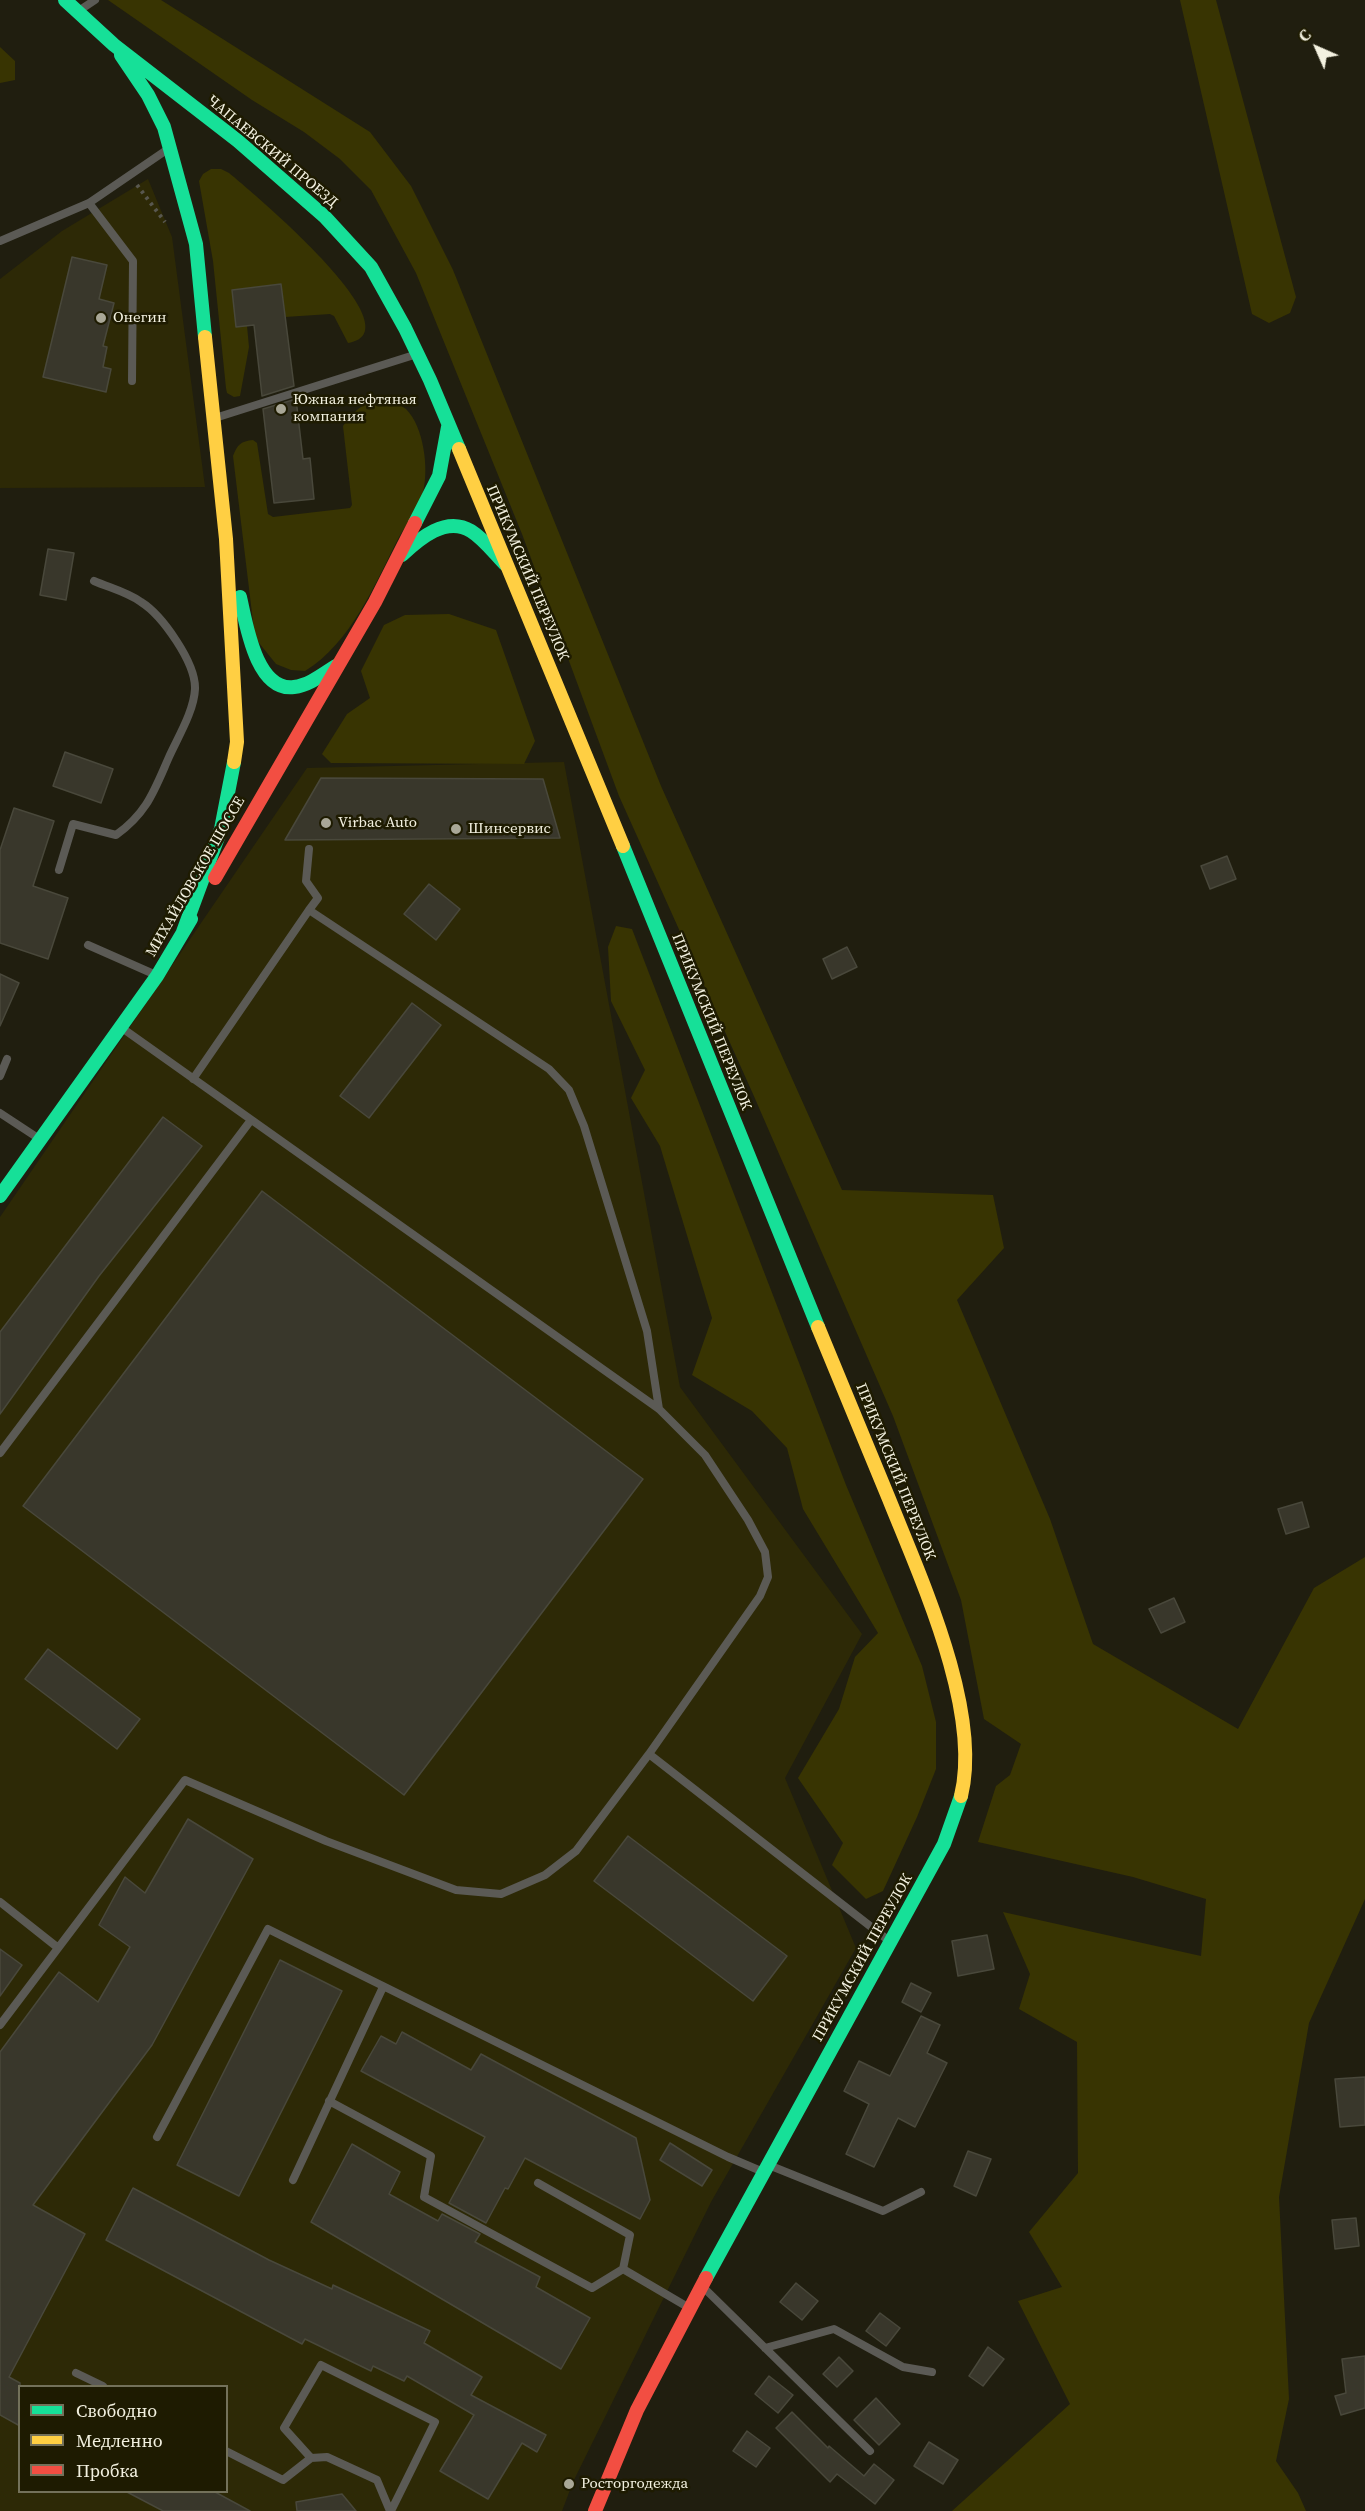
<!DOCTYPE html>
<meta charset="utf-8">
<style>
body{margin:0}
#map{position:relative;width:1365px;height:2511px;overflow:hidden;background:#201e0f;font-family:"Source Serif 4",serif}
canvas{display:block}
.legend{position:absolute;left:18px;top:2385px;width:210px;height:108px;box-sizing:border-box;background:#1e1b01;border:2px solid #73715a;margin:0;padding:8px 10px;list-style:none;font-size:18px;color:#f3f1e0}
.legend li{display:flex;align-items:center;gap:12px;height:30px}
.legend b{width:30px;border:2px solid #73715a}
.north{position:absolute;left:1287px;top:18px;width:60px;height:60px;-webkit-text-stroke:4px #1e1b01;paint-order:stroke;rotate:315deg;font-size:16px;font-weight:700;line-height:24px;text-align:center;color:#f3f1e0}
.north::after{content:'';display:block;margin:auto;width:21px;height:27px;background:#f3f1e0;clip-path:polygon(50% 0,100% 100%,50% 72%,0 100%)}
</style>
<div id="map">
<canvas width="1365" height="2511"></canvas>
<ul class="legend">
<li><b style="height:8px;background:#16e098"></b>Свободно</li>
<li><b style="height:8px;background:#ffcf43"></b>Медленно</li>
<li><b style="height:8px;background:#f24e42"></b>Пробка</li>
</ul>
<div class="north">С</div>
</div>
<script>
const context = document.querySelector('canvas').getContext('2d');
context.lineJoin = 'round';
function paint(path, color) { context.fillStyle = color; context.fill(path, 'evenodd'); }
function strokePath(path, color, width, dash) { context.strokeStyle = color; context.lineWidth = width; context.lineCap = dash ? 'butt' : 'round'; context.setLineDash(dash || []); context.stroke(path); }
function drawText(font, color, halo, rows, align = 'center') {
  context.font = font + ' "Source Serif 4",serif'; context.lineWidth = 5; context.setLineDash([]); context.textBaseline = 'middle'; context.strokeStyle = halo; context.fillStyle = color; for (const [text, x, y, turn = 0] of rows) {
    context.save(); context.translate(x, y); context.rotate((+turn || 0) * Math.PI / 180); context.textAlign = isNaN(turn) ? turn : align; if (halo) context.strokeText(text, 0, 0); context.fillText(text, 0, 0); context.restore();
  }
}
paint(new Path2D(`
 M148,179L172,237L205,487L0,488V279L62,231Z
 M564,762L680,1387L862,1634L785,1778L856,1948L711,2202L573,2482L562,2511H0V1217L307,768ZM20,2386H226V2492H20Z`), '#2d2906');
paint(new Path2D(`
 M108,0H161L370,132L411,186L453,270L661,786L842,1190L993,1195L1004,1248L957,1300L1050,1519L1093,1644L1238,1729L1314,1588L1365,1557V1899L1309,2023L1279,2197L1289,2399L1276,2461L1298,2493L1306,2511H952L1070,2404L1018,2301L1062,2287L1029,2232L1078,2173L1077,2042L1019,2009L1030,1974L1003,1912L1201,1956L1206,1899L1133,1877L978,1842L996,1786L1010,1775L1021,1744L984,1719L961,1600L893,1416L753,1094L619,796L522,534L416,273L371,190L340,159L304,132L252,100Z
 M1180,0H1216L1296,297L1290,313L1269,323L1252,314Z
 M0,47L15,61V80L0,83Z
 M211,169H221L229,173C246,187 421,332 348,343L334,316L330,314L285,317L281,284L233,290L247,326L249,347L240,396L234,397L227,393L226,388L213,261L199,181L203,174Z
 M380,399C390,401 398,403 406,409C424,427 429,469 423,492C419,507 407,523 399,537C375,584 351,643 305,671L291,670L276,664L255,638L233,456C237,445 241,441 253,440L257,443L268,514L273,517L350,508L352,505L343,426C353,411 363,403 380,399Z
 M449,614L496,630L535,741L524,764L331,763L322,754L347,714L370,698L361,671L384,625L405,615Z
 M616,926L632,929L846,1485L922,1666L936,1722V1769L917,1817L883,1891L866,1899L832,1865L843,1843L798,1778L839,1709L855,1657L878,1633L803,1509L787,1448L752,1411L692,1375L712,1318L660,1146L631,1098L645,1070L611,1001L608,947Z`), '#383402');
const building = new Path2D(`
 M72,257L107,265L99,299L114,303L103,346L107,347L103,367L111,369L106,392L43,377Z
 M281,284L294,386L262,396L254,325L236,327L232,290Z
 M296,399L303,459L310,458L314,499L274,503L263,409Z
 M48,549L74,553L66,600L40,595Z
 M65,752L113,769L101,803L53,786Z
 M321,778L543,779L560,838L285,840Z
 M14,808L54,821L33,886L68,898L48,959L0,943V850Z
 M1227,856L1236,879L1210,889L1201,866Z
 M429,884L460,909L436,940L404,914Z
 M847,947L857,967L832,979L823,959Z
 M0,974L19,983L0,1026Z
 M412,1003L441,1025L369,1118L340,1096Z
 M163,1117L202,1146L99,1276L0,1414V1332Z
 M262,1191L643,1479L404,1795L23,1506Z
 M1302,1502L1309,1527L1286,1534L1278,1509Z
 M1174,1598L1185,1622L1161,1633L1149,1609Z
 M48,1649L140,1719L117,1749L25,1679Z
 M188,1819L253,1859L152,2045L33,2205L85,2234L9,2377L20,2383V2426L0,2415V2052L59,1972L98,2002L130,1947L99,1925L125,1877L145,1893Z
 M628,1836L787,1956L753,2001L594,1881Z
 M987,1935L994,1969L958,1976L952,1941Z
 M0,1949L22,1965L0,1996Z
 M280,1960L342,1991L239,2196L177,2165Z
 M911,1983L931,1993L921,2012L902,2002Z
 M921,2016L940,2025L927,2053L947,2063L915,2127L898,2118L874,2167L846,2154L869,2104L844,2091L859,2061L890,2076Z
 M402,2032L471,2070L481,2054L636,2138L650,2200L640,2219L525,2158L508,2189L505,2188L486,2223L449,2203L485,2137L361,2071L381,2036L396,2044Z
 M1365,2077V2125L1340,2127L1335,2079Z
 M670,2143L712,2170L702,2186L660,2160Z
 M352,2144L400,2172L389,2194L438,2221L442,2214L480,2234L475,2242L540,2277L536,2287L590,2318L561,2369L311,2222Z
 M968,2151L991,2159L976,2196L954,2186Z
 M133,2188L269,2260L332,2289L333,2285L430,2331L424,2343L482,2377L471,2395L546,2435L537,2452L522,2443L488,2499L440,2471L474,2415L407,2376L404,2381L373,2366L371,2371L305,2339L302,2344L106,2240Z
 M1356,2218L1359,2246L1335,2249L1332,2220Z
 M796,2283L818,2301L802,2320L780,2302Z
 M880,2313L900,2328L886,2346L866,2331Z
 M988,2347L1004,2359L983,2386L969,2376Z
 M1365,2356V2408L1341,2415L1335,2396L1346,2393L1342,2359Z
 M839,2357L853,2371L837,2387L823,2374Z
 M769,2376L793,2395L778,2413L755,2394Z
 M876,2398L900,2424L879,2445L854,2420Z
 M792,2412L828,2448L829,2446L864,2476L874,2464L894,2480L875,2504L837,2474L830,2482L776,2428Z
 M747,2431L770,2448L756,2467L733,2451Z
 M929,2442L958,2460L943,2484L914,2466Z
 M127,2492H215L250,2511H163Z
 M342,2494L356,2511H297L296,2502Z`);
paint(building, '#39372b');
strokePath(building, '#49483b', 1.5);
strokePath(new Path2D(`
 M137,185L165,222`), '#58574f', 4, [3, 4.5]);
strokePath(new Path2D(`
 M80,10L95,0
 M89,203L133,261L132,381
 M0,241L89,203L168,149
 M215,418L414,355
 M59,870L73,824L116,835C147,813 154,791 169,757C178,737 194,711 195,689C196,663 162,615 141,602C127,592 110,588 94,581
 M309,910L318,898L306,881L309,849
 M88,945L156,975
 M122,1028L659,1409L705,1455L748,1520L765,1552L768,1577L760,1596L649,1754L888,1940
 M0,1076L7,1059
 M193,1079L309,910L549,1069L569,1090L584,1126L647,1331L659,1409
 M0,1113L38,1138
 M0,1453L251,1120
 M0,1902L57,1947
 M0,2025L185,1780L326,1841L456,1890L501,1894L545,1875L576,1851L649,1754
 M329,2101L431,2156L424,2197L592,2288L623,2269L686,2306
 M157,2137L268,1929L728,2157L761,2171
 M771,2166L883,2211L921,2192
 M293,2180L383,1987
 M538,2183L630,2235L623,2269
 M703,2287L870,2451
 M765,2348L834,2329L903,2367L932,2372
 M76,2373L103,2386
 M226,2451L283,2480L311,2458L327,2457L377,2480L390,2511
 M311,2458L284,2428L321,2365L435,2422L391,2511`), '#5b5a55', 8);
strokePath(new Path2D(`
 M65,0L114,45L238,141L325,217L371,267L405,328L430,380L459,449
 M121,55L148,95L164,127L196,244L205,337
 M415,523L439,476L448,427
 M402,555C420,538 446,516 471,531C484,539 495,554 505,564
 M240,597C246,623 256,692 294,687C310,685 323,674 336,666
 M623,846L818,1327
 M183,932L221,829L234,762
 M0,1196L157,976L191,919
 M706,2278L944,1844L961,1796`), '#16e098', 14);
strokePath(new Path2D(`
 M205,337L226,539L237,742L234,762
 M459,449L623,846
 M818,1327C842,1384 865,1442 889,1499C921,1579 982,1711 961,1796`), '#ffcf43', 14);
strokePath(new Path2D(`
 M215,878L375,602L415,523
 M595,2511L637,2410L706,2278`), '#f24e42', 14);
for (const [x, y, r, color] of [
 [101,318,6,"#a9a797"],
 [281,409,6,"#a9a797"],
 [326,823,6,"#a9a797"],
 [456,829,6,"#a9a797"],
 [569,2484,6,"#a9a797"]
]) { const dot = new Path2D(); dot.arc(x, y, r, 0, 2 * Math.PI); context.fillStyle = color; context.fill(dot); strokePath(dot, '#1e1b01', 2); }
drawText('15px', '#f3f1e0', '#1e1b01', [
 ["ЧАПАЕВСКИЙ ПРОЕЗД",272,152,40],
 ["ПРИКУМСКИЙ ПЕРЕУЛОК",527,573,67],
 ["МИХАЙЛОВСКОЕ ШОССЕ",196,877,-60],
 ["ПРИКУМСКИЙ ПЕРЕУЛОК",711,1022,68],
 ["ПРИКУМСКИЙ ПЕРЕУЛОК",895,1472,68],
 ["ПРИКУМСКИЙ ПЕРЕУЛОК",863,1958,-61]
]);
drawText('15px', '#f3f1e0', '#1e1b01', [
 ["Онегин",113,318],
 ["Южная нефтяная",293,400],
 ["компания",293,417],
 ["Virbac Auto",338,823],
 ["Шинсервис",468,829],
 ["Росторгодежда",581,2484]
], 'left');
</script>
